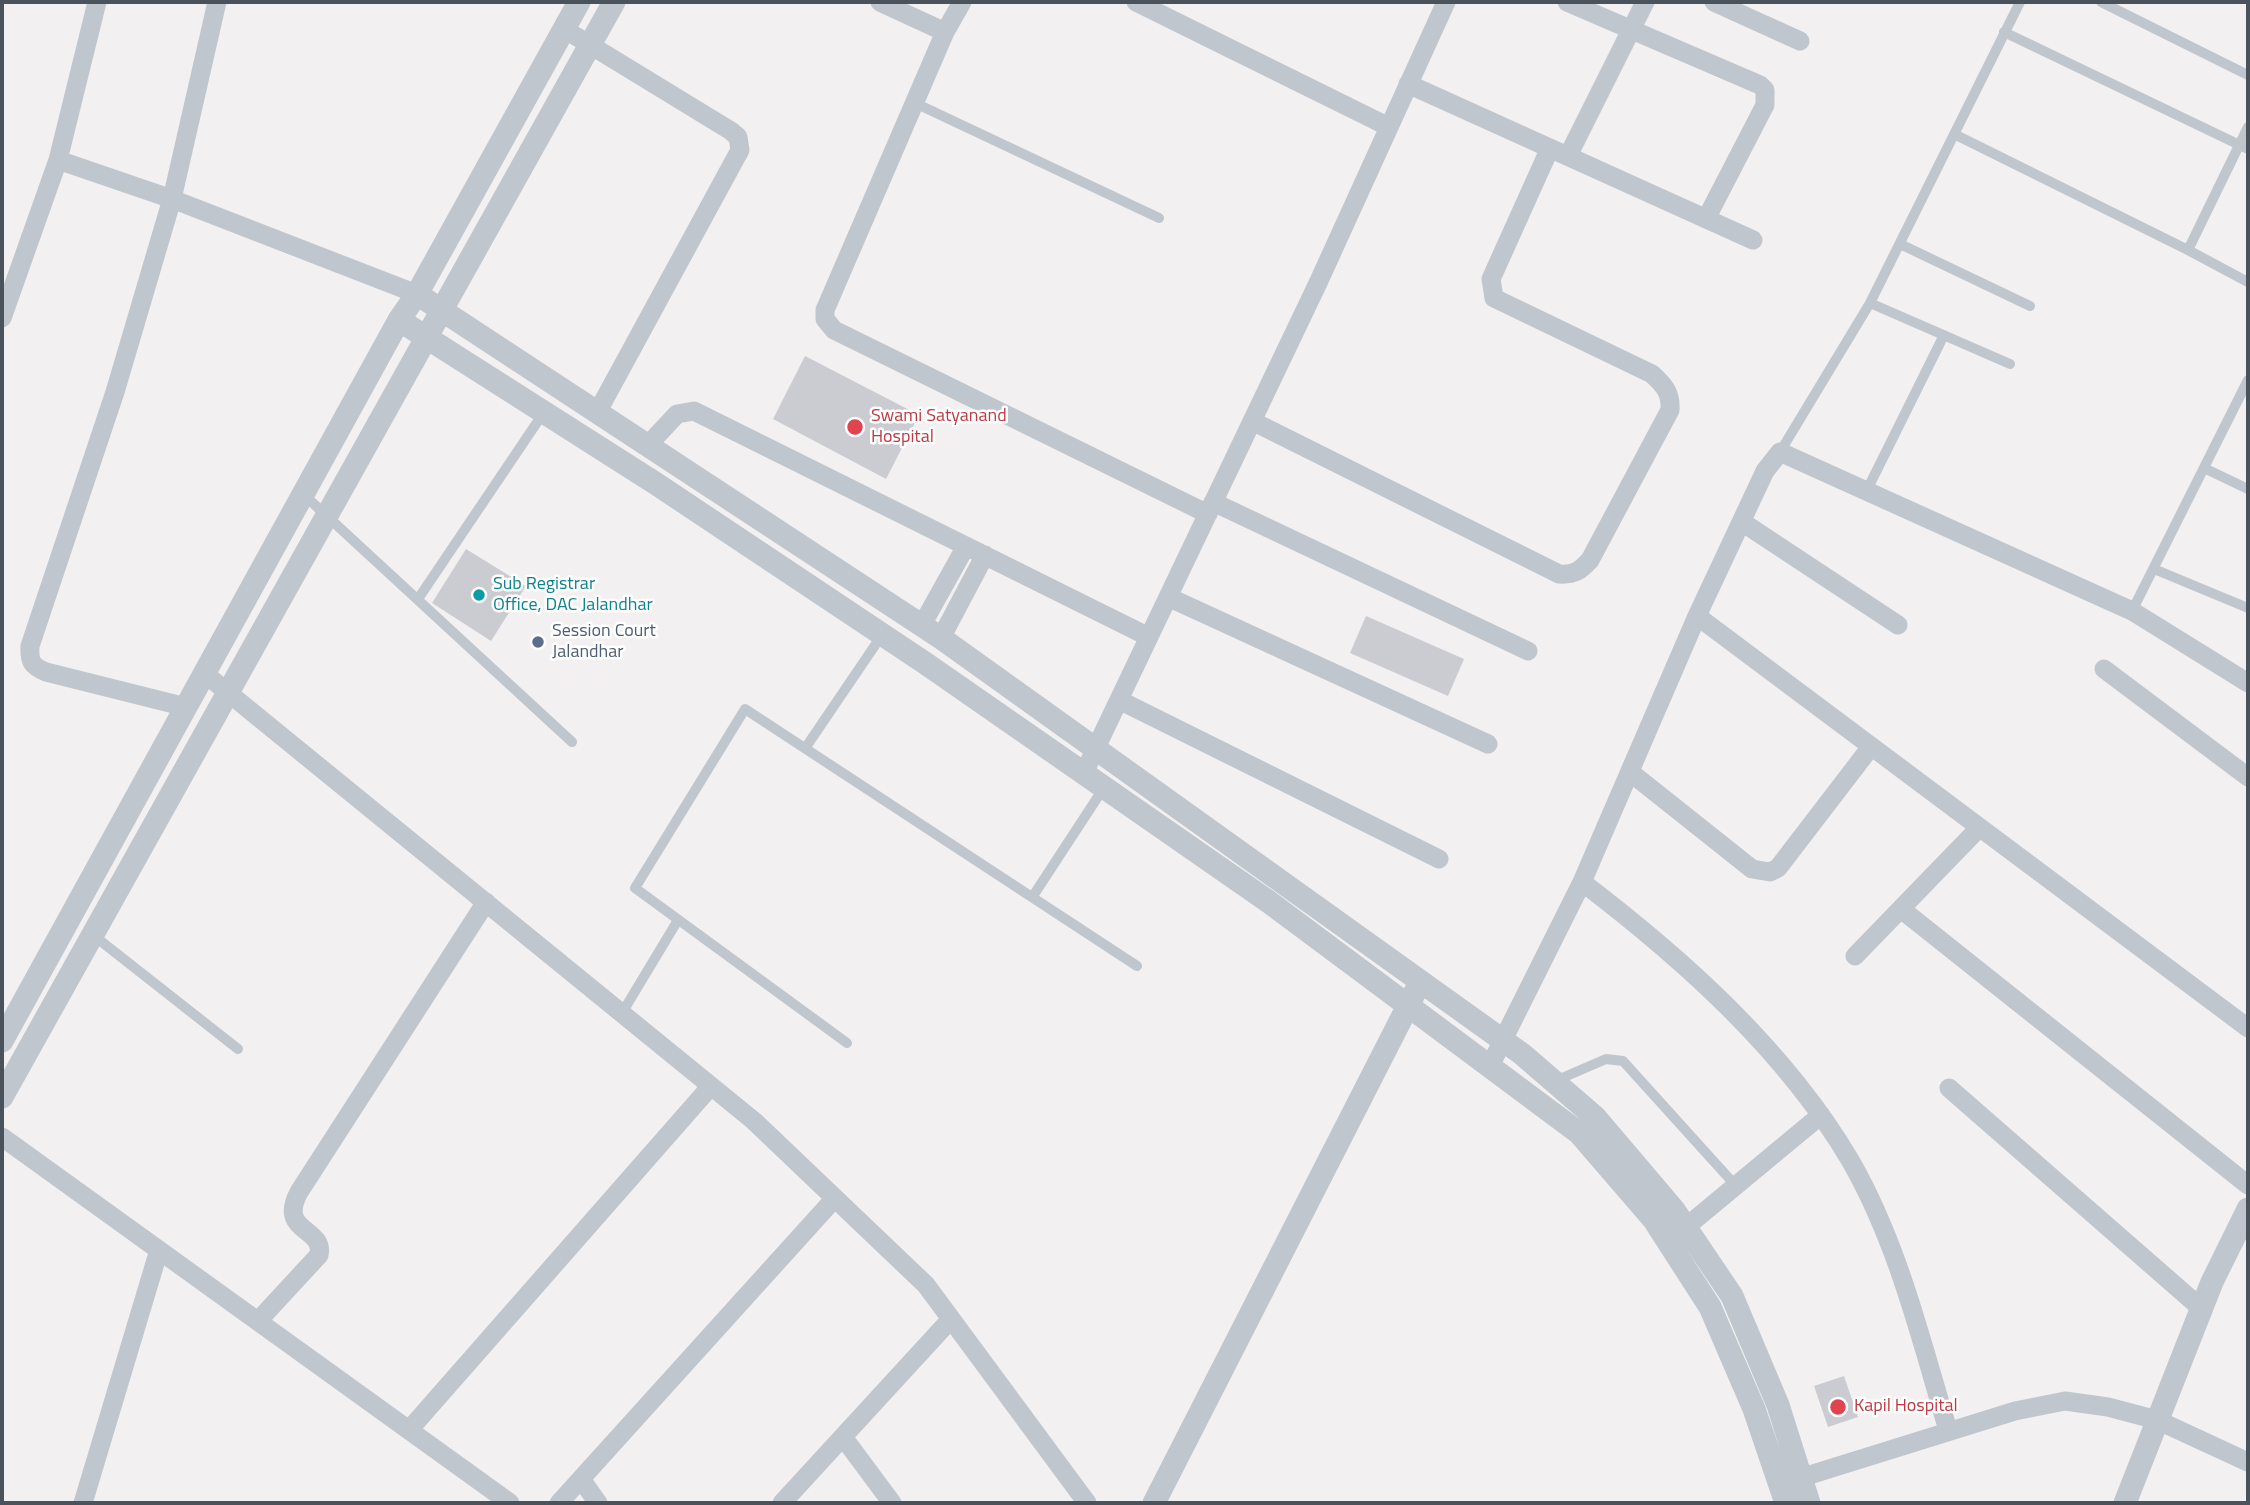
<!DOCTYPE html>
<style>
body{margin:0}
#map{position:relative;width:2250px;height:1505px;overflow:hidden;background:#f2f0f0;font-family:"Titillium Web",sans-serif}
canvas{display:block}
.frame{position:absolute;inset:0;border:4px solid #4a525b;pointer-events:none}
</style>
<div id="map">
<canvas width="2250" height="1505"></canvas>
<div class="frame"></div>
</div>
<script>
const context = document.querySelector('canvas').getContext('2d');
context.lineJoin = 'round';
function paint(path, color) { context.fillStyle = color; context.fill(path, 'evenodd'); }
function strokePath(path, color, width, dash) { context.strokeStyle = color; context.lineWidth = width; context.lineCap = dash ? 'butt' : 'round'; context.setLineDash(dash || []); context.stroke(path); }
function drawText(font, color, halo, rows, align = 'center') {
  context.font = font + ' "Titillium Web",sans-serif'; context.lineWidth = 5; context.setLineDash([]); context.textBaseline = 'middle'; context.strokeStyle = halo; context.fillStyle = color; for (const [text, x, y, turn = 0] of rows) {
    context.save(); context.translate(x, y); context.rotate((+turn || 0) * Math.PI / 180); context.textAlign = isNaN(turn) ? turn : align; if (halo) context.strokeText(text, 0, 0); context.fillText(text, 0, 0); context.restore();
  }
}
paint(new Path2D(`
 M805,356L919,415L886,479L773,419Z
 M466,549L526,586L491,641L432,603Z
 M1366,616L1464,659L1448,696L1350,653Z
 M1844,1376L1858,1417L1828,1427L1814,1386Z`), '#cbccd2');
strokePath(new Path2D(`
 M2101,2L2248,75
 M2004,32L2248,149
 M915,103L1159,218
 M2248,127L2188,250L2248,282
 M1954,134L2188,250
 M1900,244L2030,306
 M1870,303L2010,364
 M1780,452L1870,303L2020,2
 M2204,468L2248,489
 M1866,492L1944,335
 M303,494L572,742
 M2154,569L2248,608
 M418,599L544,412
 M2132,611L2248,380
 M806,747L882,635
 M1033,896L1103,789
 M93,935L238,1049
 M622,1013L678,920
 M847,1043L635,888L745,709L1137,966
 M1555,1081L1606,1059L1623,1061L1736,1186`), '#c0c6cd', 10);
strokePath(new Path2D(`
 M880,2L945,32
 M962,2L945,32L825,310V319L834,330L1208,514
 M1136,2L1389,127
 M1567,2L1760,85L1765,90V105L1706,219
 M1714,2L1800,41
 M564,29L731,131L738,137L740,150L598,411
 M1408,84L1753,240
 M1568,156L1645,2
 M58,160L172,199L417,294
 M2,318L58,160L97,2
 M1252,421L1559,574C1574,575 1580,571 1590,560L1670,410C1671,393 1665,386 1652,374L1494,298L1491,279L1550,148
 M649,444L677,414L694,411L1149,637
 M1213,502L1528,651
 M1742,522L1898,625
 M1168,597L1488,744
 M1697,616L2248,1028
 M922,625L966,546
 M941,638L985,555
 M2104,669L2248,777
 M204,673L754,1121L926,1285L1087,1503
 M1119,700L1439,859
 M186,707L46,672C32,666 29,662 30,646L115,392L172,199L217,2
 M1630,772L1752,869L1770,872L1778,868L1870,748
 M1083,775L1318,283L1446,2
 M1582,882C1683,959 1785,1050 1850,1160C1898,1243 1921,1340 1948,1430
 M1901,909L2248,1185
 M1855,956L1979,828
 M1490,1066L1582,882L1697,616L1765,471L1780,452L2132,611L2248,683
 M1949,1088L2202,1309
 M2,1137L510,1503
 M1686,1227L1821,1115
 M258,1321L319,1255C325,1227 277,1233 299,1192L486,902
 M409,1430L711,1086
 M843,1437L892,1503
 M581,1479L598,1503
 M1787,1482L2015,1411L2065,1401L2108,1407L2157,1420L2248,1462
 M83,1503L159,1250
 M559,1503L835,1198
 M782,1503L951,1319`), '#c0c6cd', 19);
strokePath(new Path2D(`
 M417,294L941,638L1522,1054L1595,1117L1674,1210L1732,1296L1778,1405L1809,1503
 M399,320L655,483L925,663L1269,902L1579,1133L1654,1220L1710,1307L1754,1409L1786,1503
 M2,1041L399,320L417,294L579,2
 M2,1097L614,2
 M1154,1503L1415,992
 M2125,1503L2212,1282L2248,1209`), '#c0c6cd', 23);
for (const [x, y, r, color] of [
 [855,427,9,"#e0444e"],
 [479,595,7,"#0f9aa8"],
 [538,642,7,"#5c6f8a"],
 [1838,1407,9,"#e0444e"]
]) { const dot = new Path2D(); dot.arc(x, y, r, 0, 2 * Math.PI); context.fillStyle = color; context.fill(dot); strokePath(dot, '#fff', 2.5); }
drawText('18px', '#be3a42', '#fff', [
 ["Swami Satyanand",871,417],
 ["Hospital",871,438],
 ["Kapil Hospital",1854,1407]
], 'left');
drawText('18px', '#0d838f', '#fff', [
 ["Sub Registrar",493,585],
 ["Office, DAC Jalandhar",493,606]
], 'left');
drawText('18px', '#4e5e75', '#fff', [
 ["Session Court",552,632],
 ["Jalandhar",552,653]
], 'left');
</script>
